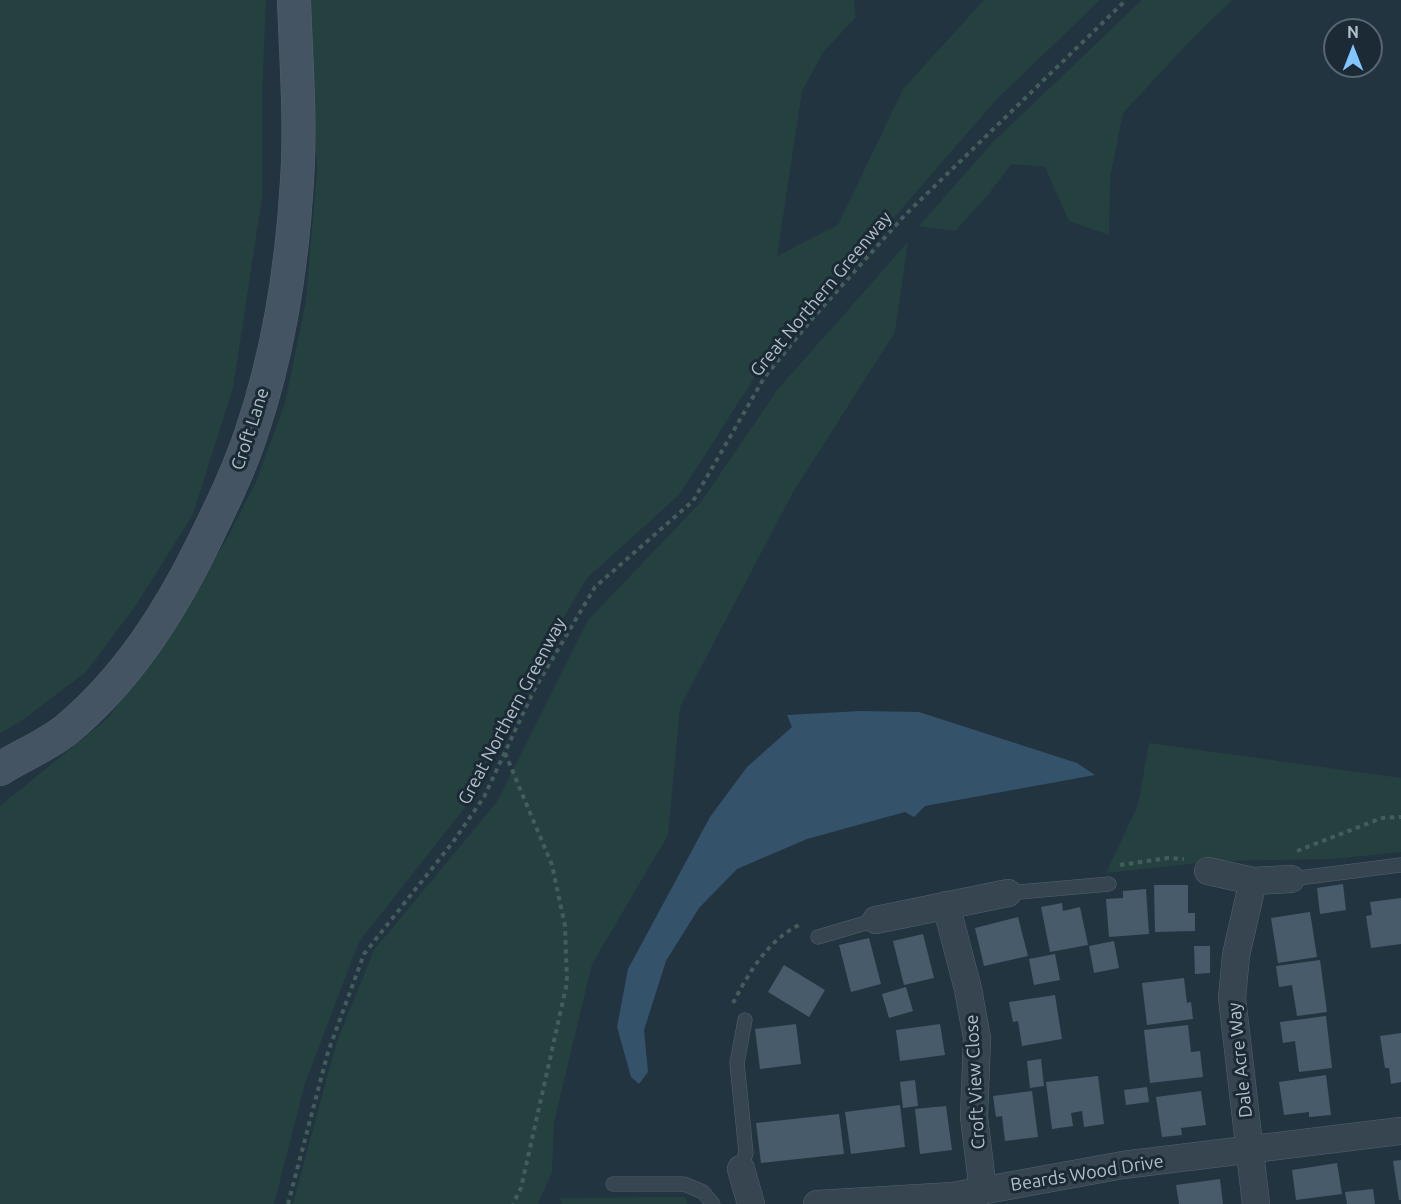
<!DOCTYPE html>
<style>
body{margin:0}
#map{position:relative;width:1401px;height:1204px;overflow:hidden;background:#223440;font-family:Ubuntu,sans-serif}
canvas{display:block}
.north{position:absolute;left:1323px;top:18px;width:60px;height:60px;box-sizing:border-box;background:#1b2a35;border:2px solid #586671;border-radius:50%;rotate:0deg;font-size:16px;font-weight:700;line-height:24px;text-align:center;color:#b3c0cb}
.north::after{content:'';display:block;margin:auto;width:21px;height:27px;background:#83c6ff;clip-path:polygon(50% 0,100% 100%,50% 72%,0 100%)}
</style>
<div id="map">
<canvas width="1401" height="1204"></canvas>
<div class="north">N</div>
</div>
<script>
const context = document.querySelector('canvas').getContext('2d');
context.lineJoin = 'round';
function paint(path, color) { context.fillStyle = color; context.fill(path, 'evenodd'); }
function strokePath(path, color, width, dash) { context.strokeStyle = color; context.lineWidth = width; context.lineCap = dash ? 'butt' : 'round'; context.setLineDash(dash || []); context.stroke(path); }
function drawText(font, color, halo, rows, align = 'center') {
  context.font = font + ' Ubuntu,sans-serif'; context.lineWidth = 6; context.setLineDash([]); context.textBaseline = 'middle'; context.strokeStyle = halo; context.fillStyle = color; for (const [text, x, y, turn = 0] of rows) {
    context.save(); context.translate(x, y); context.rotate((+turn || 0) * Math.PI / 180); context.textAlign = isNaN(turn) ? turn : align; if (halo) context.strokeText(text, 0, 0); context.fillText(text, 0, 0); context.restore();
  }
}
paint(new Path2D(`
 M0,0H266L262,95V198L233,388L193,514L136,605L86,672L21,721L0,733Z
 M307,0H854L855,18L824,51L802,91L777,256L838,225L903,89L984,0H1100L996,100L891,221L779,339L680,494L587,578L526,681L473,797L359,942L305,1083L274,1204H0V806L107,719L155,655L228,537L256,482L285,403L306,300L317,170Z
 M1142,0H1232L1189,42L1123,113L1110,178L1109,235L1069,221L1045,167L1011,164L988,195L955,231L919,226L992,143Z
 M908,242L895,332L792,494L680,707L668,835L592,964L554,1122L552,1172L538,1204H293L336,1044L374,950L497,802L588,620L701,502L778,389Z
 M1149,743L1401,778V852L1334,859L1217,861L1106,873L1138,805Z
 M685,1197L688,1204H562L560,1198Z`), '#244140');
paint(new Path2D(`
 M861,711L919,712L1077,763L1095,775L925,806L914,817L905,812L807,839L737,869L699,908L666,961L644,1030L648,1072L639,1084L631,1077L617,1027L628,969L710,817L747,767L792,727L787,715Z`), '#345269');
paint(new Path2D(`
 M1343,884L1346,910L1320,914L1317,888Z
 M1154,885H1188V913H1195V931L1155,932Z
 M1146,889L1149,934L1109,937L1106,899L1123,898V891Z
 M1401,898V944L1371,948L1366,916L1372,915L1370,902Z
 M1062,903L1063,911L1080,907L1088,945L1050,952L1041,907Z
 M1310,912L1317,957L1278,963L1271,918Z
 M1018,917L1028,956L984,966L975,928Z
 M923,934L934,978L904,985L893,941Z
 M869,938L881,984L851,992L839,945Z
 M1114,941L1119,968L1094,973L1089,946Z
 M1194,946H1210V973L1195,974Z
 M1055,954L1060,980L1034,985L1029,959Z
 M1320,960L1327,1012L1297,1016L1292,985L1279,987L1276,966Z
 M784,965L825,990L809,1017L768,992Z
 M1184,978L1187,1003L1191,1002L1193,1019L1147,1025L1142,983Z
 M906,987L913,1011L889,1018L882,994Z
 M1055,995L1062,1039L1022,1046L1018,1021L1013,1022L1009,1002Z
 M1326,1016L1332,1068L1299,1072L1295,1041L1283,1043L1280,1022Z
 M796,1024L801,1064L760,1069L755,1029Z
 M940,1024L945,1055L900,1061L896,1030Z
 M1188,1025L1191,1052L1200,1051L1203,1077L1150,1083L1144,1030Z
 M1401,1033V1082L1391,1084L1389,1068H1385L1380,1036Z
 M1041,1059L1044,1086L1030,1088L1027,1061Z
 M1326,1075L1331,1115L1309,1117V1112L1284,1115L1279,1082Z
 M1098,1076L1104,1124L1084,1127L1082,1111L1071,1113L1073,1126L1052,1129L1046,1082Z
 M915,1080L918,1106L903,1108L900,1082Z
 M1147,1087L1149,1102L1126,1105L1124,1090Z
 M1032,1091L1038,1137L1005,1141L1002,1116L996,1117L993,1096Z
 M1201,1091L1206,1125L1181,1128L1182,1135L1162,1137L1156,1097Z
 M900,1105L905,1147L851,1154L845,1112Z
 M946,1106L952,1150L920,1154L915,1109Z
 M839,1114L844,1154L761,1163L756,1123Z
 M1401,1160V1200H1399L1393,1161Z
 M1337,1163L1342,1194L1296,1200L1292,1170Z
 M1220,1179L1223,1204H1179L1176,1185Z
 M1373,1189L1375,1204H1347L1345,1192Z`), '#485b6a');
const lane = new Path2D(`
 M1291,879L1401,865
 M1008,893L1109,884
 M818,937L876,920
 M741,1169L746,1153L737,1063L745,1020
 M613,1184H684L703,1192L713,1204`);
const street = new Path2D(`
 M1208,871L1253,881L1291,879
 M1253,881L1236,955L1232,998L1256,1204
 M946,905L968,989L977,1038L974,1117L983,1191
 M876,920L1008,893
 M741,1169L751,1204
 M817,1204L953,1196L1123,1165L1401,1131`);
const secondary = new Path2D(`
 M0,769C21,756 47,745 66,730C126,680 168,615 202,546C220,509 238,473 251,434C279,352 292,267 297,181C301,121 296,60 294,0`);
strokePath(lane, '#54636e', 15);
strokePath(street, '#54636e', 28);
strokePath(secondary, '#54636e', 34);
strokePath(new Path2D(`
 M505,753L552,865L565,926L567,983L521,1188L513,1204
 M1297,851L1382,818L1401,817
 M1120,865L1168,858L1184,859
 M733,1003C748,974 768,940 799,925
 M288,1204L328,1052L364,954L453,842L484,797L534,690L595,587L693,501L764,378L812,319L905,215L1126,0`), '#425d5c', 4, [4.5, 4.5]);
strokePath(lane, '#364550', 14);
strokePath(street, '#364550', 27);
strokePath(secondary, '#445463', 33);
drawText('18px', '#b3c0cb', '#1b2a35', [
 ["Great Northern Greenway",821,294,-50],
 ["Croft Lane",250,429,-72],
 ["Great Northern Greenway",512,711,-62],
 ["Dale Acre Way",1240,1060,-96],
 ["Croft View Close",975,1082,-93],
 ["Beards Wood Drive",1087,1173,-9]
]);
</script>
